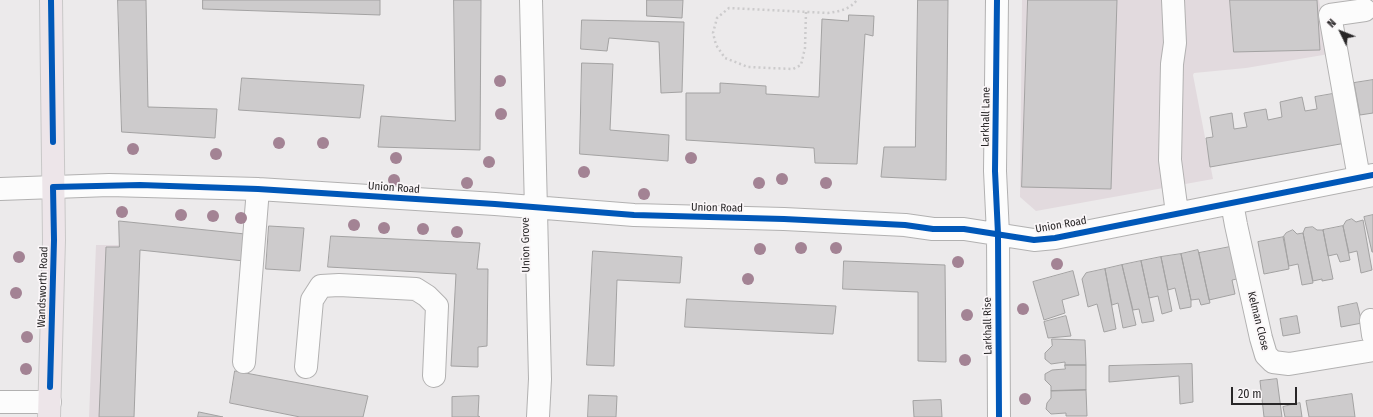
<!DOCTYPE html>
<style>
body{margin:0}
#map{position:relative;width:1373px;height:417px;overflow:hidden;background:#eceaeb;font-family:"Fira Sans Condensed",sans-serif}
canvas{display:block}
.north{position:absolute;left:1321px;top:12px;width:40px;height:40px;-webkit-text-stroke:3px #faf6f8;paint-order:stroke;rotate:313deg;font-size:11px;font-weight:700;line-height:16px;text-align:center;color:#282627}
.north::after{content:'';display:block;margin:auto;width:14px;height:18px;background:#282627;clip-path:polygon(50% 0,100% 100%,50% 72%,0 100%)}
.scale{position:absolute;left:1231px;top:387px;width:66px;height:18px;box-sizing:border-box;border:2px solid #282627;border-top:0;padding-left:5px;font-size:12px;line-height:14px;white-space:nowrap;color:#282627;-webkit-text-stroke:3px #faf6f8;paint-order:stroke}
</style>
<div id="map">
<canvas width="1373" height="417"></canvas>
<div class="north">N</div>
<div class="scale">20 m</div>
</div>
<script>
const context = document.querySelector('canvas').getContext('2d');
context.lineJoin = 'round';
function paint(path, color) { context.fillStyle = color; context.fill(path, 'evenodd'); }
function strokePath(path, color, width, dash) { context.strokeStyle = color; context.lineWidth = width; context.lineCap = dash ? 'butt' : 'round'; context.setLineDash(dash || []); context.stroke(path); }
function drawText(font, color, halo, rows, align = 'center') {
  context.font = font + ' "Fira Sans Condensed",sans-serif'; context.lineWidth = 3.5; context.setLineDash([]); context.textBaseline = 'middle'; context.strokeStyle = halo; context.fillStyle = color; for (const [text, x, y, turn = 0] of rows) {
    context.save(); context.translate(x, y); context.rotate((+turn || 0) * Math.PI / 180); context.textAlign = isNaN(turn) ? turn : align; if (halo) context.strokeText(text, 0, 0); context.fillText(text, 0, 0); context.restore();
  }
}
paint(new Path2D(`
 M1022,0H1319L1329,54L1246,68L1194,73L1193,75L1213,179L1036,211L1020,197Z
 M96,245H132L120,417H89Z`), '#e2dade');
const building = new Path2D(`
 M118,0H146L148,107L217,109L215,138L122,132Z
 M203,0H380V15L203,9Z
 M454,0H481L480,150L378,147L381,116L455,121Z
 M647,0H683L682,18L647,16Z
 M918,0H948L946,180L881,177L884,147H915Z
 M1028,0H1117L1111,189L1022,187Z
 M1230,0H1317L1320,50L1234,52Z
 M849,15L874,16L873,36L865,34L857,164L815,163L814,148L686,140V93H720V83L766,86V94L819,97L822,19L848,21Z
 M582,20L684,22L682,92L661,93L659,42L609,38L607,51L581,49Z
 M582,63L613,64L610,130L669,135L668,161L580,154Z
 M242,78L364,85L360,118L239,110Z
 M1373,80V113L1360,115L1354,83Z
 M1338,93L1346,143L1210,167L1206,138L1213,137L1210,117L1232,113L1234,129L1247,127L1244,113L1266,109L1268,120L1282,117L1280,102L1302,97L1305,111L1317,109L1315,97Z
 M1373,215V252H1372L1364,217Z
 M1352,219L1356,222L1363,220L1372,270L1361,273L1357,251L1349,253L1343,226L1346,221Z
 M119,221L245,234L244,261L140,250L134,417H99L106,247H119Z
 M269,226L304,228L300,271L266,269Z
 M1343,226L1350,260L1340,262L1337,254L1328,256L1323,230Z
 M1313,227L1317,230H1323L1333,279L1322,281V279L1313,281L1303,233L1305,228Z
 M1293,230L1297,234L1303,233L1313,283L1302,285L1298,264L1289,266L1283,237L1286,233Z
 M331,236L480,243L477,269H488L487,346L478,347V367L451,366L456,274L328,267Z
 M1284,237L1289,269L1264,274L1258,242Z
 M1230,247L1237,279L1232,280L1235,294L1209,300L1199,253Z
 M1198,250L1210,303L1201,305L1199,299L1191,300L1181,254Z
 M593,251L682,257L680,283L617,280L614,366L587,365Z
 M1181,254L1191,300V307L1180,309L1175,288L1168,290L1161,257Z
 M1161,257L1172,311L1162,314L1158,296L1149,298L1141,261Z
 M844,261L945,265L946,362L918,361V292L843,289Z
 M1141,261L1154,321L1142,323L1139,309L1133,310L1122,265Z
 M1122,265L1136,325L1123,328L1118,303L1112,305L1105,269Z
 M1105,269L1116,329L1104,332L1097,304L1088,307L1082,279L1086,273Z
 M1073,271L1079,295L1062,300L1065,313L1044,320L1033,282Z
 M687,299L836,306L833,334L685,327Z
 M1357,303L1362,323L1341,327L1338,307Z
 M1066,316L1071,336L1048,338L1044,322Z
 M1297,316L1300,333L1283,336L1280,319Z
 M1052,339L1085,340L1086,365H1065V362L1051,364L1045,359V353L1052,346Z
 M1192,364L1193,402L1180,404L1179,376L1109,382V366Z
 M1065,365H1086V390L1051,391V386L1045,380V374L1052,370L1065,369Z
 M235,371L368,396L363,417H300L230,403Z
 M1277,379L1282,417H1264L1260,381Z
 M1086,390L1087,416H1066V413L1051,414L1046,409L1047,403L1051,398V391Z
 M1352,394L1355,417H1309L1306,401Z
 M589,395L617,396L616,417H588Z
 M479,396L478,416L480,417H452V397Z
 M941,400L942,417H914L913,401Z
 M1300,403L1302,417H1285L1283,407Z
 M199,412L223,417H198Z`);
paint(building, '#cdcbcc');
strokePath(building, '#a3a2a2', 1);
const minor = new Path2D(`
 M531,0L540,379L538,417
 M997,0L995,171L998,234L999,417
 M1173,0L1175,43L1172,64L1170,160L1177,213
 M1359,178L1330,15L1365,10
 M0,189L109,185L258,189L495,204L634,215L784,219L905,225L933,229H964L1034,240L1055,238L1373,175
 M1232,203L1236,225L1261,338L1266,355L1273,362L1289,364L1373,350
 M1371,320L1373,335
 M244,362L258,189
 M306,367L312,300L321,286L339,285L416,289L427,296L437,306L434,376
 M0,402H50`);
const major = new Path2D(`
 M49,417L54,240L51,0`);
strokePath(minor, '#b2b1b1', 24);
strokePath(major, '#c9c8c8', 24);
strokePath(new Path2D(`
 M806,12L805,48L801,65L793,69L748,67L725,58L716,45L713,33L717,18L729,8L828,13C840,11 849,10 857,0`), '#cccbcc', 2.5, [2, 3]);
strokePath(minor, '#fcfcfc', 22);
strokePath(major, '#ede5e9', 22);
strokePath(new Path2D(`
 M51,0L53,142
 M997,0L995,171L998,234L999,417
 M50,387L54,240L53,187L140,185L258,189L495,204L634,215L784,219L905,225L933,229H964L1034,240L1055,238L1373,175`), '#0057b8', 6);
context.fillStyle = '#a38394';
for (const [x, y] of [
 [500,81],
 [501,114],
 [279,143],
 [323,143],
 [133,149],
 [216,154],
 [396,158],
 [691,158],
 [489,162],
 [584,172],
 [782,179],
 [394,180],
 [467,183],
 [759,183],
 [826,183],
 [644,194],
 [122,212],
 [181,215],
 [213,216],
 [241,218],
 [354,225],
 [384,228],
 [423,229],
 [457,232],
 [801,248],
 [836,248],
 [760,249],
 [19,257],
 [958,262],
 [1057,264],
 [748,279],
 [16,293],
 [1023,309],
 [967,315],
 [27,337],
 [965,360],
 [26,369],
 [1025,399]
]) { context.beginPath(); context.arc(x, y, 6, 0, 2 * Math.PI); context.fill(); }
drawText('11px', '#282627', '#faf6f8', [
 ["Larkhall Lane",986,117,-89],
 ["Union Road",394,188,4],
 ["Union Road",717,208,1],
 ["Union Road",1061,225,-10],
 ["Union Grove",526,245,-91],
 ["Wandsworth Road",43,287,-88],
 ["Kelman Close",1258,321,76],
 ["Larkhall Rise",988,326,-91]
]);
</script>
